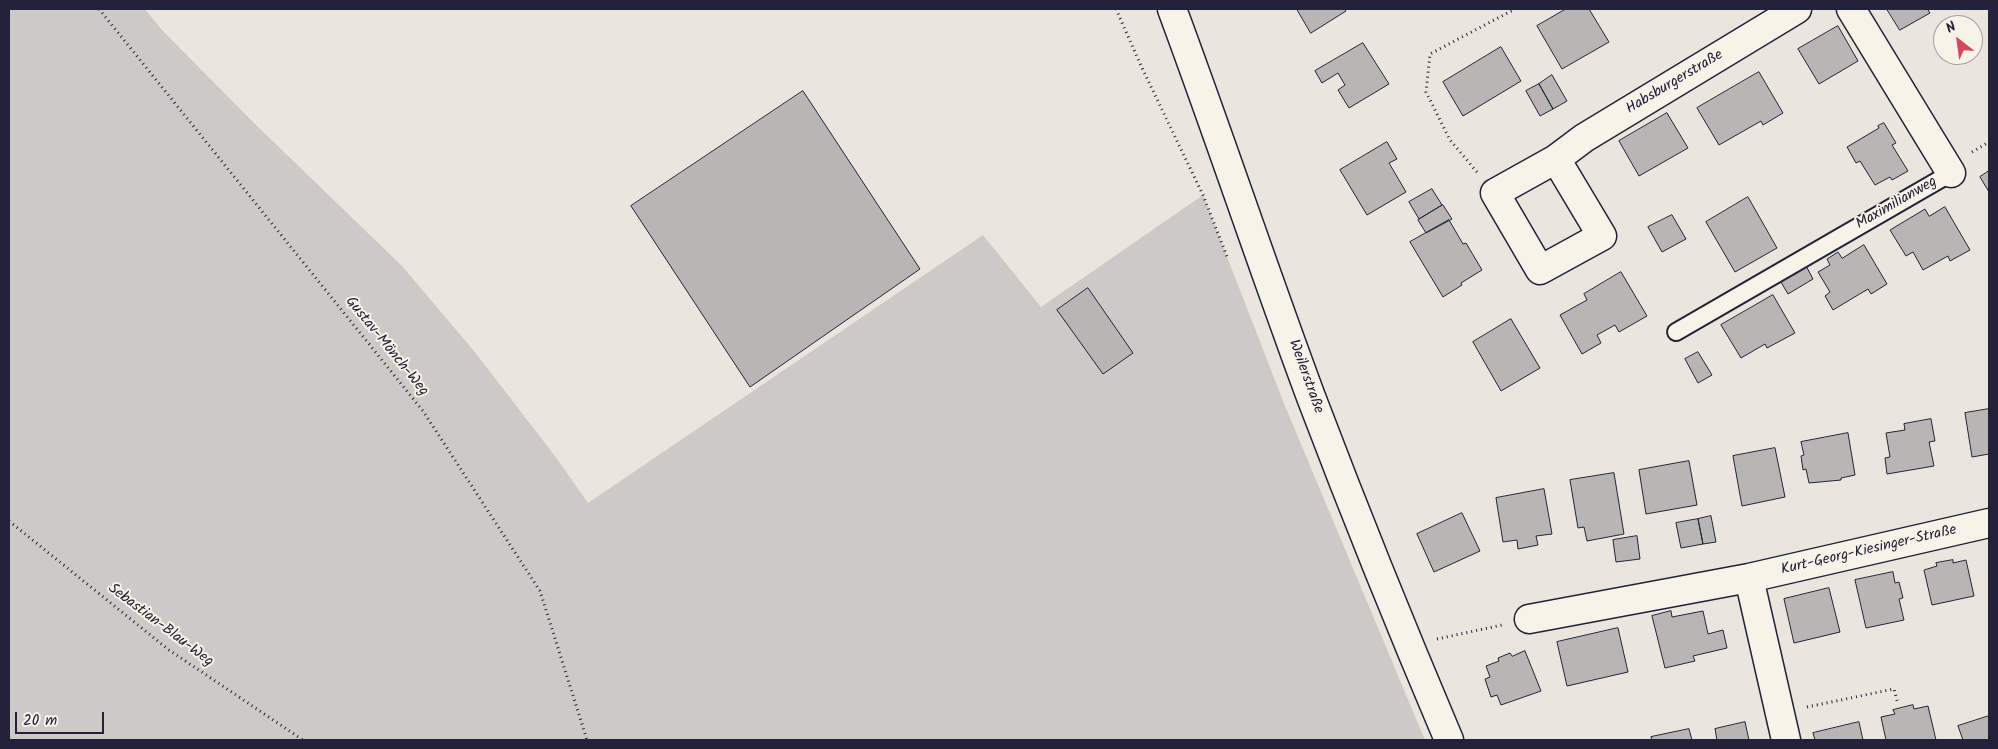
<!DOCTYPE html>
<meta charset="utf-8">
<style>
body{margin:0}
#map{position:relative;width:1998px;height:749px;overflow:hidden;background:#eae6de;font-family:Kalam,sans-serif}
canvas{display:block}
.frame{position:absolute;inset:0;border:10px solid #22223b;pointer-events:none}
.north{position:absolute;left:1933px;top:15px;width:50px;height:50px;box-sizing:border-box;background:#f7f3e8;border:1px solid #a29fa3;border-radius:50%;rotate:330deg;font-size:14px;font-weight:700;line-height:20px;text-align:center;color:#22223b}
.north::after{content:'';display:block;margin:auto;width:18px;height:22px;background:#d1495b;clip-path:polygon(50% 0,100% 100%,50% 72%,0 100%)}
.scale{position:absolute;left:15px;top:712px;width:89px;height:22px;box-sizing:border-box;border:2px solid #22223b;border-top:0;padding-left:6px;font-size:15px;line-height:18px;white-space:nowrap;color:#22223b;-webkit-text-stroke:4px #f7f3e8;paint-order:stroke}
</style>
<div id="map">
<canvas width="1998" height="749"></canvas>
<div class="frame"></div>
<div class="north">N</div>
<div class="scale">20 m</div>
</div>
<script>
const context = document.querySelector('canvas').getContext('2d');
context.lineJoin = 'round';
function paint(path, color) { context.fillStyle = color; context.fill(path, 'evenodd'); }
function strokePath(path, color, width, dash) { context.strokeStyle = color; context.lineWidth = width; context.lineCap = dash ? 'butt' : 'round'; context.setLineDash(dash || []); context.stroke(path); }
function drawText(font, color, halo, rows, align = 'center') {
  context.font = font + ' Kalam,sans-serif'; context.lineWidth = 4; context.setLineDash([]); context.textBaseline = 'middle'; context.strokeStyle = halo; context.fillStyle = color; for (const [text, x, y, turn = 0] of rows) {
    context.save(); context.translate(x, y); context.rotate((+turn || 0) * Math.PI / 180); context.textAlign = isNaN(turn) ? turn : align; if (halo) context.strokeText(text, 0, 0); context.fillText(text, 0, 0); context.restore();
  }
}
paint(new Path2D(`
 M9,9H145L161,29L255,124L402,266L474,351L555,456L588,503L983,235L1041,307L1203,195L1285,406L1425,740H9Z`), '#cdc9c6');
const building = new Path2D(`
 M1297,9H1345L1346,11L1311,33Z
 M1566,9H1589L1609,42L1562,69L1537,26Z
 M1887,9H1931L1928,10L1930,13L1900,30Z
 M1838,26L1858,61L1819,84L1798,49Z
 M1363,43L1389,84L1349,108L1338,90L1345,85L1338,73L1322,83L1315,71Z
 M1501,47L1521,81L1463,116L1443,82Z
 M1759,72L1783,113L1763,125L1761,121L1719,145L1697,108Z
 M1552,75L1567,101L1553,109L1539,84Z
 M1539,84L1553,109L1540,116L1526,91Z
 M803,91L920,269L750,387L631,206Z
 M1667,113L1688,148L1639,176L1619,141Z
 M1884,123L1896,143L1892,145L1908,171L1892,180L1890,177L1875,185L1860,161L1856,163L1847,147L1879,128L1878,126Z
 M1387,142L1397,159L1389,163L1406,192L1367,215L1340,170Z
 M1989,171V192L1980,177Z
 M1432,189L1442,205L1419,219L1409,202Z
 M1748,197L1777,248L1735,272L1706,222Z
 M1443,205L1452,219L1426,233L1418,220Z
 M1945,207L1970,250L1950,261L1948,256L1923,270L1913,252L1906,256L1890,230L1925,209L1929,216Z
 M1672,215L1686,239L1662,252L1648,227Z
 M1449,220L1463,244L1466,243L1482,270L1461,283L1462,285L1443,297L1410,242Z
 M1864,245L1887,284L1871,294L1868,289L1833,310L1825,296L1830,292L1818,272L1830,265L1827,259L1838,252L1842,258Z
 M1804,262L1813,279L1788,294L1778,277Z
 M1621,272L1647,316L1619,332L1615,325L1597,335L1601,343L1582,354L1560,315L1587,300L1584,294Z
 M1088,288L1133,353L1103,374L1057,310Z
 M1773,295L1795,333L1767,348L1765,344L1741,358L1721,325Z
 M1511,319L1540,368L1501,391L1473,342Z
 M1698,352L1712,375L1698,383L1685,359Z
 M1989,409V454L1972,457L1965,413Z
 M1931,419L1935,441L1929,442L1934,466L1887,474L1885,458L1890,457L1886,433L1905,430L1904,424Z
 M1848,433L1855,475L1841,478V480L1809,483L1806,469L1803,470L1801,456L1804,455L1801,442Z
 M1775,448L1785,497L1742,506L1733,456Z
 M1689,461L1697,505L1646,514L1639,470Z
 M1614,473L1624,534L1587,541L1584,527L1578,528L1570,480Z
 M1544,489L1552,534L1536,536L1538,545L1518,549L1517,540L1503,542L1496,498Z
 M1462,513L1480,551L1434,572L1417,534Z
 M1711,516L1716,542L1703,544L1698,519Z
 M1698,519L1703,544L1681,548L1676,523Z
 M1637,536L1640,559L1616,562L1613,540Z
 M1953,560V563L1966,560L1974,596L1932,605L1924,570L1937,566L1936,563Z
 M1893,572L1895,583L1899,582L1903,598L1899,599L1904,620L1866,628L1855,580Z
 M1829,588L1840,632L1794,643L1784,599Z
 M1671,611L1672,617L1703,611L1708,634L1723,630L1727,648L1693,656L1695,661L1665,668L1652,616Z
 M1618,628L1628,672L1567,686L1557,642Z
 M1525,651L1541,691L1501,705L1497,695L1491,697L1485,679L1490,677L1486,666L1499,661L1498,658L1510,653L1512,656Z
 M1913,705L1914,709L1928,706L1936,740H1886L1881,717L1895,714L1893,710Z
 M1989,716V740H1963L1958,726Z
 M1745,722L1749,740H1717L1715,729Z
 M1859,722L1863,740H1815L1813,733Z
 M1689,729L1692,740H1652L1651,737Z`);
paint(building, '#b8b6b5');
strokePath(building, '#22223b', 1);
const lane = new Path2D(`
 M1676,332L1951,173`);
const street = new Path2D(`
 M1172,9C1220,138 1263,268 1311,397C1355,513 1401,627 1449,740
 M1851,9L1951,173
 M1556,159L1602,236L1540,270L1495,193L1556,159L1584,138L1797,9
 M1749,578L1786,740
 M1529,619L1749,578L1989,523`);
strokePath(lane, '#22223b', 20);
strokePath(street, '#22223b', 31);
strokePath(new Path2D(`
 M99,9L423,411L540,591L587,740
 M1116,9L1142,68L1203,195L1228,259
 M1972,152L1989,142
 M1477,172L1450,140L1426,92L1430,54L1515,9
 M9,521L169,650L303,740
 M1437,639L1502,625
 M1807,707L1894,689L1898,704`), '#22223b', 3, [1, 4]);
strokePath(lane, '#f7f3e8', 16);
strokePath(street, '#f7f3e8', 28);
drawText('15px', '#22223b', '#f7f3e8', [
 ["Habsburgerstraße",1675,83,-31],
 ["Maximilianweg",1897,204,-30],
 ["Gustav-Mönch-Weg",386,347,51],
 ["Weilerstraße",1305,377,70],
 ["Kurt-Georg-Kiesinger-Straße",1869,551,-13],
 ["Sebastian-Blau-Weg",160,626,37]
]);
</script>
